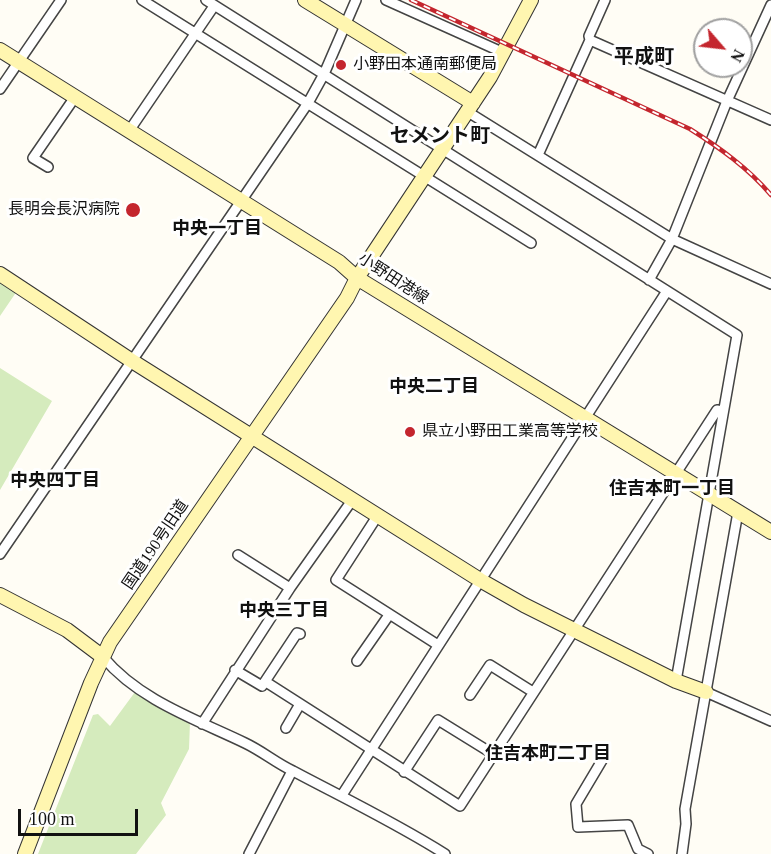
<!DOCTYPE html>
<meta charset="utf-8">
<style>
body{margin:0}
#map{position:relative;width:771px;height:854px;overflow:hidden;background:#fffdf5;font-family:"Times New Roman",serif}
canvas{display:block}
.north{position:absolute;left:693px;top:18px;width:60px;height:60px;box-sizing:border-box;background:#fff;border:2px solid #a0a0a0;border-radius:50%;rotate:118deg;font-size:16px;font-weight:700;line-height:24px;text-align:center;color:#111}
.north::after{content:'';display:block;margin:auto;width:21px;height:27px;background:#c4262e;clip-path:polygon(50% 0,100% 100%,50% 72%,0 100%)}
.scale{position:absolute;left:18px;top:809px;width:120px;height:27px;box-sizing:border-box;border:3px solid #111;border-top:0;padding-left:8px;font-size:18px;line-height:21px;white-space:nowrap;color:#111;-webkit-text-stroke:4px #fff;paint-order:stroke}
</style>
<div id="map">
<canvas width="771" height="854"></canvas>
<div class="north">N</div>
<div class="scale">100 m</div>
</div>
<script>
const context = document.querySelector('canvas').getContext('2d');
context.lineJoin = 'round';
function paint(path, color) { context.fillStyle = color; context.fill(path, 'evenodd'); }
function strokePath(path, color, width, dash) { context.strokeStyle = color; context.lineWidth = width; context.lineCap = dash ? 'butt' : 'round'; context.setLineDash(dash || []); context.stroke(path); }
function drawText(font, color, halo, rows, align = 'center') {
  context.font = font + ' "Times New Roman","Noto Sans JP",serif'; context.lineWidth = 6; context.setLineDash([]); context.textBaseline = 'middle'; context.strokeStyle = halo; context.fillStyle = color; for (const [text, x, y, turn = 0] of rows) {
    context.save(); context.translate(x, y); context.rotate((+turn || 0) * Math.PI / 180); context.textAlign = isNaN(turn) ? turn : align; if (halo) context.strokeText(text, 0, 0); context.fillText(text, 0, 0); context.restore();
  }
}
paint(new Path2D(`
 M0,280L17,291L0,316Z
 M0,368L52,401L0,490Z
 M135,692L190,722L189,749L161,803L166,815L136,854H38L93,715L98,714L110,726Z`), '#d5ebbd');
const street = new Path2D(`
 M142,0L531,243
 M206,0L737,335L676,681
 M386,0L504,53
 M590,40L771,120
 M0,89L61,0
 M468,112L672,239L771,284
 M129,131L214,6
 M538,155L590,40L589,36L605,0
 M48,167L33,158L75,97
 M649,280L672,239L727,101L771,5
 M378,515L336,580L438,645
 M0,554L308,103L324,74L356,0
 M238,555L290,588
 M103,657C139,700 195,719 245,743C262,751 276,763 293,771C344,798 396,823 445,854
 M357,661L389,615
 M235,670L262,686L297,633L300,634
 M266,682L460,806L717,410L723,411
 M706,692L771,721
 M470,695L490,665L533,692
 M202,724L290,588L353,499
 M286,728L300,704
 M604,757L576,804L578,827L628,825L638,849L648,854
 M404,772L438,720L493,754
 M342,795L667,291
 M249,854L292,771
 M682,854L686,824L685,809L738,512`);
const secondary = new Path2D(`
 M305,0L473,103
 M0,50L339,262L357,278L771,532
 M0,274L132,361L480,580L524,605L676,681L706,692
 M0,595L67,630L103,657
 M25,854L91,683L110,642L347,298L357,278L490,77L531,0`);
strokePath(street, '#444', 12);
strokePath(secondary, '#333', 16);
strokePath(street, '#fff', 9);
strokePath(secondary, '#fff6b0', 14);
const rail = new Path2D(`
 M411,0L690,129C720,148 748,168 771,195`);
strokePath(rail, '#c4262e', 4.5);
strokePath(rail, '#fff', 2, [7]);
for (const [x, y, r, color] of [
 [341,65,6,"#c4262e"],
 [133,210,8,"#c4262e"],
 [410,432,6,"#c4262e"]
]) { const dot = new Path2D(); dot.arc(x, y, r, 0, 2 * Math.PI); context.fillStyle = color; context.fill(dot); strokePath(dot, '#fff', 2); }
drawText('16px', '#111', '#fff', [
 ["小野田本通南郵便局",353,65],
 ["長明会長沢病院",120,210,"right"],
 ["県立小野田工業高等学校",422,432]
], 'left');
drawText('16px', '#111', '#fff', [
 ["小野田港線",393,279,33],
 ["国道190号旧道",156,545,-56]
]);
drawText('bold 18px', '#111', '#fff', [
 ["中央一丁目",217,229],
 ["中央二丁目",434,387],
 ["中央四丁目",55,481],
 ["住吉本町一丁目",672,489],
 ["中央三丁目",284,611],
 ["住吉本町二丁目",548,754]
]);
drawText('bold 20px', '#111', '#fff', [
 ["平成町",644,58],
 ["セメント町",440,137]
]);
</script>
